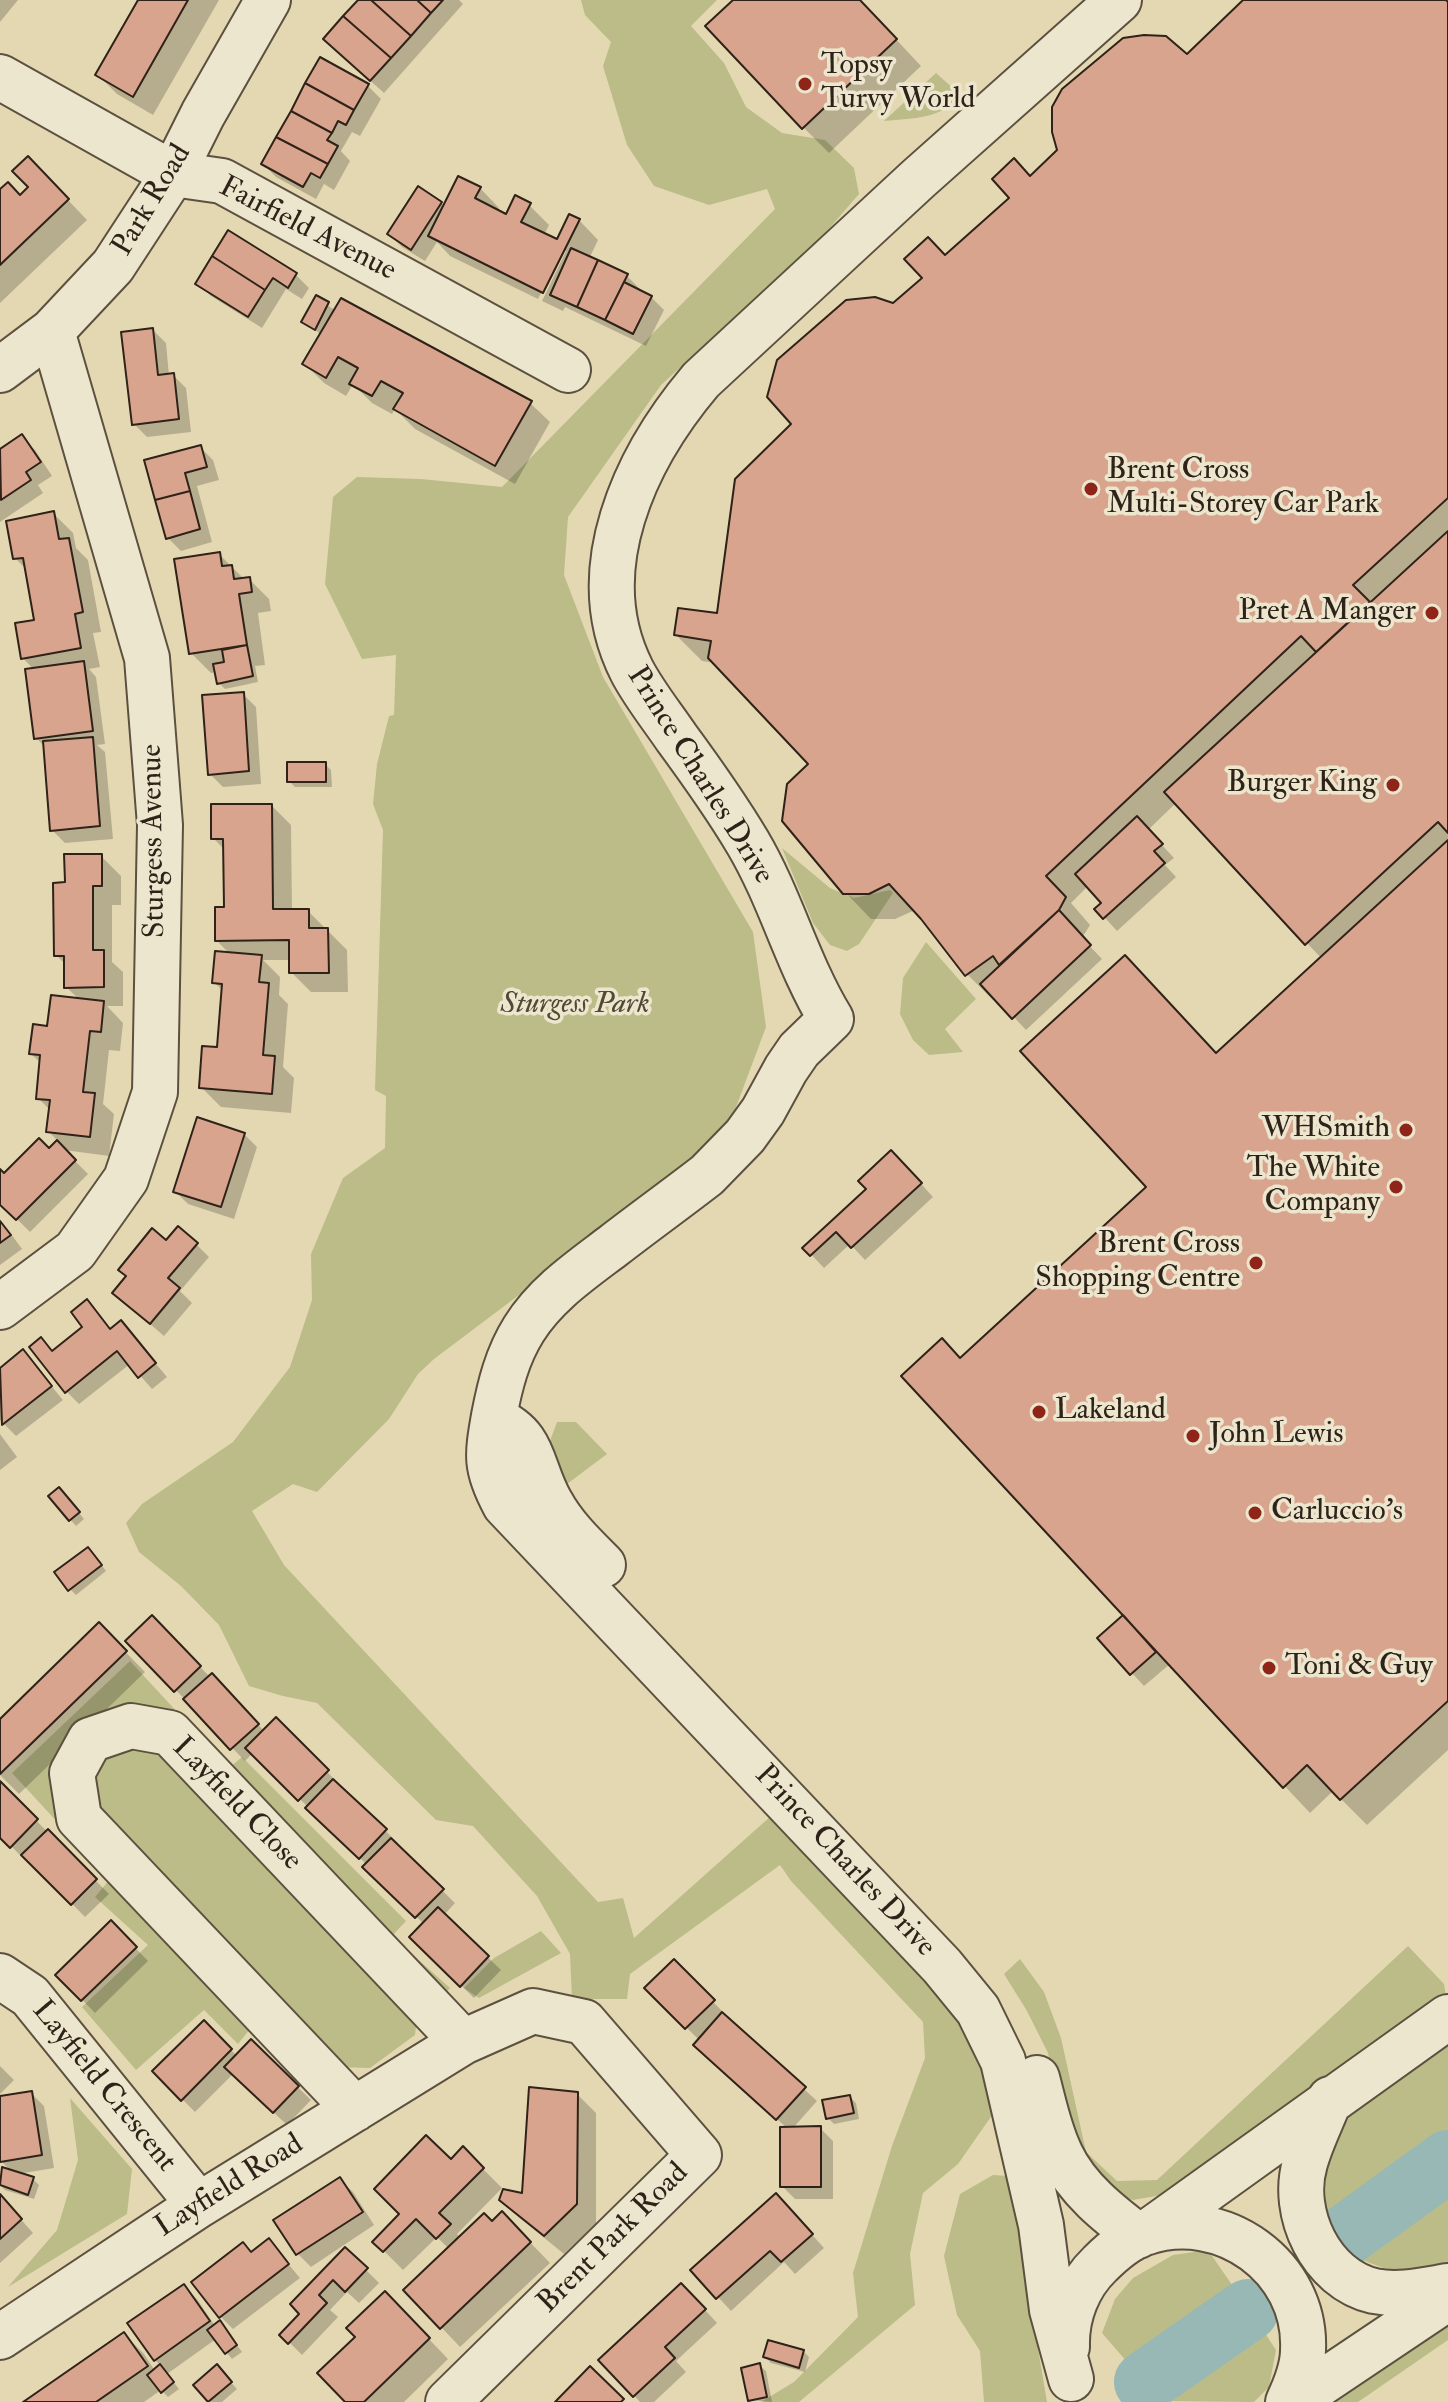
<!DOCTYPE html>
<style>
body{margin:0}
canvas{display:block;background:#e4d8b3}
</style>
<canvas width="1448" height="2402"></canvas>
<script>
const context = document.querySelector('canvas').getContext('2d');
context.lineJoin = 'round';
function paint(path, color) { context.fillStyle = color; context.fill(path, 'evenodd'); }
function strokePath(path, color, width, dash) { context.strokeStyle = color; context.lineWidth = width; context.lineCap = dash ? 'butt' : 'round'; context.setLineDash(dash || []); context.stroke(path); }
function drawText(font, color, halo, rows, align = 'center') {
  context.font = font + ' "IM FELL Double Pica",serif'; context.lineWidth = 7; context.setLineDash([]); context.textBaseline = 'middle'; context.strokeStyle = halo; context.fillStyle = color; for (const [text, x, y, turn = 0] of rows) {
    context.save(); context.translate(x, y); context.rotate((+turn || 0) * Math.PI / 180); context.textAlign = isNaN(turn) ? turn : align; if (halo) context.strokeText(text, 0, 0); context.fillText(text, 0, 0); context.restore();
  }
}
paint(new Path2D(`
 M581,0H717L691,26L724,63L746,107L782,133L825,140L854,168L859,194L815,245L661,385L568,517L564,575L603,677L753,932L766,1027L726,1134L665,1185L434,1359L418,1374L389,1419L317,1492L293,1484L252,1511L284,1565L598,1902L623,1898L634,1938L780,1808L820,1849L983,2051L995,2111L958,2164L923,2193L910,2254L915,2305L799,2402H761L794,2382L858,2317L853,2273L892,2146L925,2058L923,2022L791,1881L780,1865L630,1974L627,1999H572L570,1954L537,1896L473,1826L436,1820L317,1703L283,1696L249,1686L219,1625L181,1586L139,1552L126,1523L142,1504L233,1442L290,1367L312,1300L311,1254L343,1178L385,1148L386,1096L375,1090L383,830L373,804L377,764L389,716L394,715L396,655L362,659L325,584L333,497L357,477L421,479L502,487L775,209L767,189L709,205L654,186L627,145L603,66L611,42L585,15Z
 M936,73L963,97C936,119 917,118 884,121Z
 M782,848L830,888L854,898L890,890L893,893L859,944L847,951L830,945L813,923Z
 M926,942L976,999L945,1029L963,1052L929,1055L913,1040L900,1014L903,978Z
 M557,1422H576L607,1454L563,1487L556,1468L550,1441Z
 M130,1661L229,1768L242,1757L406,1921L392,1936L450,1988L440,1999L173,1724L64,1765L250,2029L238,2044L204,2010L136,2070L82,2007L148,1945L95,1897L110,1879L12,1773Z
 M113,1743L165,1744L418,2010L415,2035L370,2068L335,2067L96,1819L94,1762Z
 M541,1931L561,1953L479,1998L464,1988L494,1958Z
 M1408,1946L1444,1984L1447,2003L1168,2194L1133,2200L1104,2190L1063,2120L1048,2053L1027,2011L1004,1974L1020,1959L1044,1992L1061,2038L1086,2152L1117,2181L1157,2180Z
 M1448,2046V2134L1326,2218L1325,2162L1344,2120Z
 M70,2098L132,2169L127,2214L8,2287L57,2230L78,2160Z
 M993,2175L1009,2176L1047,2402H984L980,2351L957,2315L944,2256L960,2194Z
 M1448,2191V2266C1407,2273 1395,2275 1356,2257Z
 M1208,2250L1239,2295L1134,2370L1102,2333L1115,2299L1133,2278L1173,2255Z
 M1448,2318V2340L1358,2402H1325Z
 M1261,2327L1276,2350L1269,2387L1254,2402L1158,2401Z`), '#bbbc88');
paint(new Path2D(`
 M0,0H18L0,22Z
 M140,0H219L153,115L117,94L97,74Z
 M361,0H459L463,4L384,93L338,52Z
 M736,0H859L921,66L829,153L803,127Z
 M1246,0H1444L1448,4V1750L1367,1825L1333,1791L1310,1813L1170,1664L1144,1686L1132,1673L1126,1615L961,1360L1149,1187L1217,1055L1322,959L1176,803L1148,830L1174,858L1165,865L1176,877L1117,931L1097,909L1104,903L1088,886L1071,903L1090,925L1082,938L1102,959L1026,1030L996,998L993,1000L967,974L915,910L895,919H871L845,892L810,764L715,663L702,661L676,635L719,615L794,424L894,306L1031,178L1188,57Z
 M368,86L381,99L360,136L352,132L341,151L350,161L334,190L324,184L316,199L276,177L263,164Z
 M47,178L87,220L0,303V192L20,197Z
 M480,188L499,208L498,212L507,217L529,205L549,225L544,235L558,242L579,220L598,240L589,259L627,276L640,289L639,291L651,297L664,310L646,346L565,307L563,311L542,301L566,251H562L538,299L450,256L437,242L425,261L402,247L389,234L441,203L445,207Z
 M296,275L309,288L302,299L286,289L262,328L211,296L198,283Z
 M317,298L336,311L530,403L550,422L515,484L415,429L395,409L392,414L372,403L353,384L346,396L324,383L305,364L322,335L304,322Z
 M153,330L166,343L169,376L173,375L186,388L191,432L147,437L134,424Z
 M22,437L35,450L52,476L38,485L43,493L0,522V452Z
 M200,447L213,460L219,480L197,486L212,542L181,551L168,538L147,462Z
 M54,514L73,533L76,548L88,560L101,632L93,633L100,667L89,669L96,677L105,744L97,745L105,752L113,839L65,843L52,830L45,747L36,738L34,670L23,658L37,622L28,571L15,558Z
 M219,554L245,580L249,579L269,599L271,611L258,613L265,665L255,666L258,682L225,689L219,683L217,672L211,673L191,653Z
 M243,694L256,707L261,784L223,787L210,774Z
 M325,764L331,770L332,787H295L289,781Z
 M272,806L291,825L292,911H308L347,950L348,992H311L291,972V960H263L280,977L279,995L288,1004L283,1067L294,1078L291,1113L221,1107L201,1087L219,1049L224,992L214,982L231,955L217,941L226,909L225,850L213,838Z
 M101,856L121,876V905H112V962L123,972V1006H107L123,1023L120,1051L109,1050L103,1104L114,1114L109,1156L64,1150L88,1174L30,1232L0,1202V1172L4,1176L49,1151L59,1142L48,1131L51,1111L38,1098L42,1064L31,1054L49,1028L80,1000L66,987V965L56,955L67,884Z
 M244,1134L257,1147L234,1219L188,1204L175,1191Z
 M904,1165L933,1197L865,1260L850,1244L824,1268L805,1248Z
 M0,1219L22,1249L0,1265Z
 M167,1243L196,1244L209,1257L180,1291L192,1303L164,1336L114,1293Z
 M86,1302L111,1330L121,1322L167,1377L152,1389L130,1364L79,1404L66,1391L41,1340L54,1352L85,1328Z
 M23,1352L63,1400L16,1436L0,1420V1370Z
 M0,1434L17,1457L0,1470Z
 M50,1496H65L84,1519L76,1526Z
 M94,1555L106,1571L76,1595L70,1589Z
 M152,1618L210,1677L225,1688L264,1731L276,1720L340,1785L339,1786L398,1843L396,1845L455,1903L444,1915L501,1970L474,1998L412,1937L424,1924L365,1867L367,1865L253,1753L245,1761L128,1641Z
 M99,1625L145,1672L19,1794L0,1775V1722Z
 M0,1784L109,1894L85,1917L26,1857L24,1859L0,1835Z
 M111,1923L148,1961L95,2013L58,1975Z
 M674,1962L726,2015L724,2016L817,2101L793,2128H820L833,2141V2199H795L782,2186L787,2128L709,2058L700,2041L647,1988Z
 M204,2023L237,2056L251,2042L311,2100L287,2125L233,2074L195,2112L154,2071Z
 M0,2066L14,2080L0,2094Z
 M31,2093L44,2106L54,2168L18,2174L33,2179L39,2185L34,2199L5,2190L0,2185L4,2169L12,2172L1,2161L0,2154V2098Z
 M577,2094L596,2113V2224L564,2254L521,2219L501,2200L523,2196Z
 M850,2097L856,2103L859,2119L834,2124L828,2118Z
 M463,2149L502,2188L457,2234L461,2238L492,2224L522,2234L550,2263L460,2347L406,2290L449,2249L437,2237L403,2270L375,2242Z
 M340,2180L353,2192L374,2225L311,2267L298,2254Z
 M0,2196L33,2233L0,2263Z
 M789,2209L824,2248L795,2274L784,2262L731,2311L693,2270Z
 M269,2241L300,2278L233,2329L220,2316L252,2253Z
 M345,2249L379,2283L359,2303L347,2292L330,2310L338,2317L302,2355L282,2335L302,2314Z
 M184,2286L197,2299L215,2326L225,2329L242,2352L232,2359L216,2339L167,2374L179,2389L168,2397L161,2390L144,2402H27L124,2334L144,2354L155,2371L161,2366L155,2360Z
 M385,2293L448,2359L404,2402H347Z
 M694,2298L717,2323L676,2361L686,2372L654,2402H640L601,2360Z
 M803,2351L809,2357L805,2372L771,2363L765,2357Z
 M760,2366L766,2371L772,2402L750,2400Z
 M217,2367L237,2389L222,2402H211L196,2385Z`), '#0003');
strokePath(new Path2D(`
 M1342,2238L1448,2161
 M1145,2382L1248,2310`), '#98b8b5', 62);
const building = new Path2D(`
 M138,0H188L133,97L95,75Z
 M358,0H371L411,36L391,58L343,16Z
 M371,0H417L431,13L411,36Z
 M417,0H443L431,13Z
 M733,0H860L897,39L802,129L705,26Z
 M1243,0H1446L1448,2V498L1353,585L1370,602L1316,652L1301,636L1046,876L1066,897L1059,910L999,965L993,956L965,976L921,919L889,884L869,894H843L782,821L787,784L808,764L708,658L711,641L674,635L678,608L717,613L735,479L791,424L767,397L777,360L846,300L875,297L893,303L922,278L904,259L928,237L945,255L1009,198L992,179L1014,158L1030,176L1057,150L1052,132V107L1062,89L1123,38L1144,35L1166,36L1187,54Z
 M343,16L391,58L370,81L323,39Z
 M320,57L369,84L354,110L305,83Z
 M305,83L354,110L346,125L338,121L332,133L291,111Z
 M291,111L332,133L327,140L338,146L328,164L276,137Z
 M276,137L328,164L320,178L311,173L303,187L261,164Z
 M28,156L69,199L0,265V189L8,182L20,195L28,187L12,171Z
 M458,176L481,187L475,198L506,214L515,195L531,203L521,222L557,239L569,214L580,219L543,293L428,236Z
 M418,186L442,202L411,250L387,234Z
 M228,230L297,273L288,288L273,278L265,290L212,256Z
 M571,248L598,260L577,307L550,295Z
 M212,256L265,290L248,317L195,284Z
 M598,260L628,274L605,320L577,307Z
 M624,282L652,296L633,334L605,320Z
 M316,295L329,302L315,330L301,322Z
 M341,298L532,401L495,466L393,409L403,393L381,381L372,396L349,384L358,368L338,357L326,378L302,364Z
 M153,328L158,375L174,373L179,419L132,425L121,332Z
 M22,434L41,462L26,472L31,480L1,500L0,449Z
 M201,445L207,467L185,473L190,491L155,500L144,460Z
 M190,491L200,529L166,539L155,500Z
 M54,511L59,539L69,538L83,612L75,614L81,648L21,659L15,623L34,620L23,558L13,559L6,521Z
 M1448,531V833L1438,822L1305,945L1164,792Z
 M220,552L222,566L232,565L234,579L250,577L252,592L239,594L247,645L189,654L174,559Z
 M247,645L253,676L217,684L213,664L224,662L222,650Z
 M84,661L93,731L34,739L25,669Z
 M244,692L249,771L208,775L202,695Z
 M93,737L100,826L50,831L43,741Z
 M287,762H326V782H287Z
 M211,804H272L273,909H309V928H328L329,973H289V940L215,941V907H224L223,839H211Z
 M1137,816L1163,844L1154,851L1165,863L1103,919L1094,909L1101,903L1075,874Z
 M1448,840V1701L1340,1800L1307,1765L1283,1788L901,1376L942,1338L960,1358L1146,1187L1020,1051L1125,955L1216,1053Z
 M64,854H102V886H93V950H104V987L64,988V956H54L53,883L65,882Z
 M1059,910L1091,945L1012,1019L980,984Z
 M215,951L262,955L259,982L269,983L263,1055L275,1056L272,1094L199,1088L202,1046L217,1047L222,984L212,983Z
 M51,995L104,1001L101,1032L90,1031L83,1092L95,1093L90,1137L46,1132L50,1100L36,1099L40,1055L29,1054L33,1024L47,1026Z
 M197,1117L245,1133L221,1207L173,1192Z
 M39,1138L49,1148L57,1140L76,1160L16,1220L0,1205V1169L4,1173Z
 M891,1150L922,1183L851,1248L836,1232L810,1256L802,1248L866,1189L858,1181Z
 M0,1221L11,1235L0,1243Z
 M178,1226L198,1243L168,1278L180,1288L150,1324L112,1293L126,1276L118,1270L152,1228L166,1240Z
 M87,1299L110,1329L121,1320L156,1363L138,1378L117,1351L65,1393L29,1347L41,1337L52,1351L82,1327L71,1312Z
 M23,1349L52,1386L2,1425L0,1368Z
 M59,1487L80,1512L69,1521L48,1496Z
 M88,1547L102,1565L68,1591L54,1572Z
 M152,1615L201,1666L174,1692L125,1641Z
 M1123,1615L1156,1652L1130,1675L1097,1638Z
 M99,1622L127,1651L0,1774V1719Z
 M212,1673L259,1724L230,1750L183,1699Z
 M276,1717L329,1770L298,1801L245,1748Z
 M333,1779L387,1829L359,1859L305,1808Z
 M0,1781L38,1819L10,1848L0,1838Z
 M48,1829L97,1879L71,1905L21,1855Z
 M391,1838L444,1889L415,1918L362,1867Z
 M438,1907L489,1956L460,1987L409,1937Z
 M111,1920L137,1947L81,2001L55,1975Z
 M674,1959L715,2000L685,2029L644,1988Z
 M722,2012L806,2087L776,2120L693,2045Z
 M204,2020L232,2049L181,2101L152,2071Z
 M251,2039L299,2086L273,2113L224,2067Z
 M529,2087L578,2092L577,2204L544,2236L499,2200L503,2189L522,2193Z
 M32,2091L42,2155L0,2162V2096Z
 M850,2095L854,2113L826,2119L822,2100Z
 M821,2126V2187H780V2127Z
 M426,2135L451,2159L463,2146L484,2168L439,2213L451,2224L436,2239L416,2219L383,2252L372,2242L399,2214L374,2189Z
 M2,2167L34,2177L28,2195L0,2185Z
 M340,2177L363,2212L296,2255L273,2220Z
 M776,2193L813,2234L781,2262L770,2251L716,2299L690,2270Z
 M0,2194L22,2219L0,2239Z
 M502,2211L531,2242L440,2329L403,2290L484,2213L492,2221Z
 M269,2238L289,2264L219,2318L191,2282L243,2242L251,2252Z
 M345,2247L368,2268L345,2292L333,2280L319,2295L327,2303L288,2344L279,2335L299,2314L290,2304Z
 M681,2283L706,2309L665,2347L675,2358L633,2397L598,2360Z
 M184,2284L210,2321L154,2361L127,2323Z
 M385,2291L430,2338L364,2402H345L317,2373L355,2337L346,2328Z
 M220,2320L237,2345L225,2354L207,2330Z
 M124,2332L148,2366L96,2402H23Z
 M768,2340L804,2350L799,2368L763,2357Z
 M760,2363L767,2397L748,2401L741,2368Z
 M160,2364L174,2382L161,2393L147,2375Z
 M217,2364L232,2382L208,2402L193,2385Z
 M590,2366L624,2399L621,2402H555Z`);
paint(building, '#d8a48d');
strokePath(building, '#2f2218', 2);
const minor = new Path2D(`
 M0,77L173,174L222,181L568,370
 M0,370L52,331L113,266L173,174L203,114L268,0
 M0,1307L75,1251L126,1179L155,1092L160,825L147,658L52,331
 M494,1419C537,1437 530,1467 551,1503C564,1527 584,1546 603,1565
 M0,1976L30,1996L199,2205
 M1037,2078C1044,2104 1049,2131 1061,2155C1077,2189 1109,2214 1138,2236
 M1330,2099C1322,2120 1311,2141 1305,2163C1290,2213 1321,2279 1374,2291C1399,2296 1424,2290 1448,2286
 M355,2109L79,1818L72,1773L90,1740L131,1726L170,1733L463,2042
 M1148,2232L1448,2017
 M0,2337L199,2205L463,2042L533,2011L584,2022L699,2155L448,2402
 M1067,2347C1066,2316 1078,2285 1100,2264C1113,2251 1127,2239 1144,2233C1222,2206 1307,2267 1303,2350C1303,2368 1296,2385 1288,2402
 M1071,2379L1052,2310L1041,2225L1003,2061L978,2010L942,1966L505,1505C485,1468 487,1456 494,1416C500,1385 507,1356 524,1329C546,1294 580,1271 613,1246C644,1222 676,1199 707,1175L745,1136L763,1111L786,1069L799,1050L831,1019C797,963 781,899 748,843C726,806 701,771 676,737C661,715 644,694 632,671C581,571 635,458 701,380L918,179L1119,0
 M1293,2402L1448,2298`);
strokePath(minor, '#5c503f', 48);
strokePath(minor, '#ede6ce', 44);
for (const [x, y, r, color] of [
 [805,84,8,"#8f2418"],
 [1091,489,8,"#8f2418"],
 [1432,613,8,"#8f2418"],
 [1393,785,8,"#8f2418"],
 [1406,1130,8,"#8f2418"],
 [1396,1187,8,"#8f2418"],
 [1256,1263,8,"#8f2418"],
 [1039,1412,8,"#8f2418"],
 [1193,1436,8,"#8f2418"],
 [1255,1513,8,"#8f2418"],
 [1269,1668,8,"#8f2418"]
]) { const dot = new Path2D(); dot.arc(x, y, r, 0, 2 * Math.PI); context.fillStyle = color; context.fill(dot); strokePath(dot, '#ede6ce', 3); }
drawText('30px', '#2f2218', '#ede6ce', [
 ["Topsy",821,67],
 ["Turvy World",821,101],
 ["Brent Cross",1107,472],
 ["Multi-Storey Car Park",1107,506],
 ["Pret A Manger",1416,613,"right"],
 ["Burger King",1377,785,"right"],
 ["WHSmith",1390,1130,"right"],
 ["The White",1380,1170,"right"],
 ["Company",1380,1204,"right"],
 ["Brent Cross",1240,1246,"right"],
 ["Shopping Centre",1240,1280,"right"],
 ["Lakeland",1055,1412],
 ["John Lewis",1209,1436],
 ["Carluccio's",1271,1513],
 ["Toni & Guy",1285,1668]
], 'left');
drawText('30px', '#2f2218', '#ede6ce', [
 ["Park Road",153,201,-59],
 ["Fairfield Avenue",307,230,27],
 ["Prince Charles Drive",699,776,58],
 ["Sturgess Avenue",155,841,-91],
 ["Layfield Close",236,1805,46],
 ["Prince Charles Drive",844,1862,47],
 ["Layfield Crescent",103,2087,51],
 ["Layfield Road",230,2187,-32],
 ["Brent Park Road",614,2239,-45]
]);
drawText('italic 30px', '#524834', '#ede6ce', [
 ["Sturgess Park",575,1006]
]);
</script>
